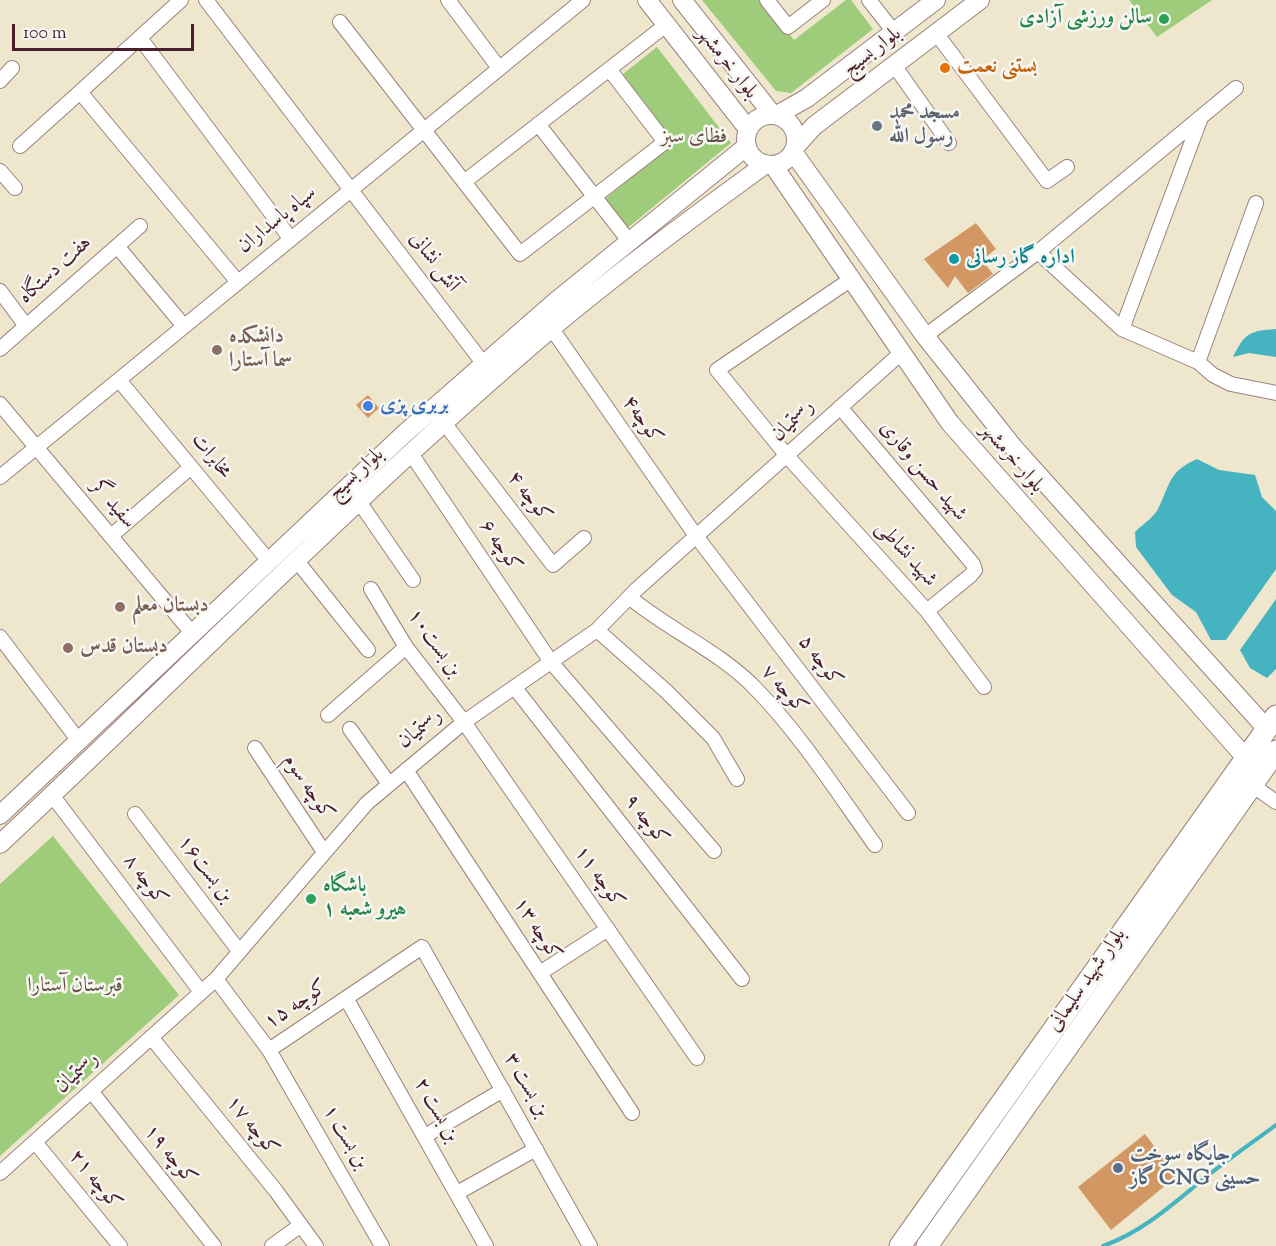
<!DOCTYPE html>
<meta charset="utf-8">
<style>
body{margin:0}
#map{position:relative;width:1276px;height:1246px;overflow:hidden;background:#eee6cd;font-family:"Sorts Mill Goudy",serif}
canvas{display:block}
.scale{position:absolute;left:12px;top:24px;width:182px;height:27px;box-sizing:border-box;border:3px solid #4a1f2b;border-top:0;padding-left:8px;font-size:18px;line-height:21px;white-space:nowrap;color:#4a1f2b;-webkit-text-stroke:4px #f6f6f2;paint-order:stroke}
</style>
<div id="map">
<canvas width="1276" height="1246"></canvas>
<div class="scale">100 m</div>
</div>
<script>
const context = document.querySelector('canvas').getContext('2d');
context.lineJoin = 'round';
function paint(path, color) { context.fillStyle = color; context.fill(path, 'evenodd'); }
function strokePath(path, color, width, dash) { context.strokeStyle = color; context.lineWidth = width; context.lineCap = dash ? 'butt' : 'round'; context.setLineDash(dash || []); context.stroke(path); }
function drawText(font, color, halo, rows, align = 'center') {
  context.font = font + ' "Sorts Mill Goudy",Amiri,serif'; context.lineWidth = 5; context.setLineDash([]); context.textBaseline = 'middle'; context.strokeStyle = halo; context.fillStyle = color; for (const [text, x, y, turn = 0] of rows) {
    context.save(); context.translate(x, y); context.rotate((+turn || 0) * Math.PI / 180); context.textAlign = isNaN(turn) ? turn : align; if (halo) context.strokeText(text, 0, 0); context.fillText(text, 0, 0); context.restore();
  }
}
paint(new Path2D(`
 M702,0H763L794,40L846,0H851L873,29L791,93L776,91Z
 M1129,0H1212L1157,37Z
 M657,47L731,143L625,230L604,200L669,145L623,74Z
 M53,836L179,995L0,1156V884Z`), '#9fcc7a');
paint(new Path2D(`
 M1276,329V357L1249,353L1233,357C1245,333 1249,331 1276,329Z
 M1197,459L1219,470L1255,475L1262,497L1276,511V569L1226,640H1211L1196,612L1172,595L1136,547L1135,532C1142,525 1154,517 1158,509C1171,483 1168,472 1197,459Z
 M1276,599V669L1267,678L1250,668L1240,650Z`), '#46b3c1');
strokePath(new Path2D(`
 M1103,1246C1139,1233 1166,1210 1195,1186C1221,1164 1249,1145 1276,1125`), '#46b3c1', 4);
paint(new Path2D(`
 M976,223L996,249L982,260L993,274L968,293L955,276L948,288L924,259Z
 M368,395L379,408L368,418L356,405Z
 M1145,1134L1177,1176L1111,1230L1078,1187Z`), '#d29763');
const minor = new Path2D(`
 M181,0L80,92L237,281
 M206,0L483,363
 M448,0L499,68
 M767,0L788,27L823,0
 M869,0L894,32
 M340,22L520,254L665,142L609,69
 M936,33L1047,181L1067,167
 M140,38L290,238
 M894,65L949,143
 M0,81L12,68
 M538,124L629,241
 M20,146L80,92
 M0,171L15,188
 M464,182L666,25
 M117,246L183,325
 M1038,252L1122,329L1198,362L1213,375L1231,384L1276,393
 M850,280L717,370L788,457L927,611L984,687
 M0,291L26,326
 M552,329L696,536L908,813
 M1122,329L1200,120
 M925,336L1038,252L1236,88
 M0,349L140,226
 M1198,362L1256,203
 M119,380L268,560
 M0,404L192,633
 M840,407L973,564L975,570L971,575L927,611
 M445,424L553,565L584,538
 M412,455L551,662L714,851
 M0,477L583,0
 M360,503L413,580
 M111,536L191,467
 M297,561L368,650
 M371,589L406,647L464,722L697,1058
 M629,597C669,630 719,651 755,688C801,735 837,792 875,845
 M597,630L666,691L713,738L737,779
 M0,637L79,741
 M515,688L742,979
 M328,715L406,647
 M350,729L389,784
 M255,748L324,852
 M406,770L632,1113
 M1252,785L1276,802
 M52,795L201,992
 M135,814L239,951
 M540,973L608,929
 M216,979L269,1050L382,1246
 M346,998L486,1246
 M151,1037L276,1191L316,1246
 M269,1050L422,947L590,1246
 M91,1091L214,1246
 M425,1136L503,1090
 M35,1142L120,1246
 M0,1173L216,979L367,803L464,722L597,630L637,589L900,354
 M457,1193L536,1149
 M272,1246L301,1225`);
const major = new Path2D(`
 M647,0L748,129
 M682,0L773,115
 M746 140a25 25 0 1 1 50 0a25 25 0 1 1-50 0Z
 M777,115L807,98L936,0
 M796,146L814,126L980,0
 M793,152L925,336L1014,448L1267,729
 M773,165L950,423L1246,758
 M0,815L404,434L555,302L747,146
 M0,844C184,672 361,490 553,327C621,270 694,216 766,164`);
const highway = new Path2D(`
 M900,1246L1276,716
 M927,1246L1276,751`);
strokePath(minor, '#9c827c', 16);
strokePath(major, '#9c827c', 20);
strokePath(highway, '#9c827c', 23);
strokePath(minor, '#fff', 14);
strokePath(major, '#fff', 18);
strokePath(highway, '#fff', 21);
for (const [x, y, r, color] of [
 [1164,19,6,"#2e9e5b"],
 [945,68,6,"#e8710a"],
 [877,126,6,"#6b7280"],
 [954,259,6,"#0f9aa8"],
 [217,350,6,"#8d6e63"],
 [368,406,6,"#3f7fe0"],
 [120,607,6,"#8d6e63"],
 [68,648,6,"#8d6e63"],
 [311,899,6,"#2e9e5b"],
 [1118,1168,6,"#5c6f8a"]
]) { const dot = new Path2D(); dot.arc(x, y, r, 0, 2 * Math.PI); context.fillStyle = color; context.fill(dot); strokePath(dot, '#f6f6f2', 2); }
drawText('bold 21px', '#27864d', '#f6f6f2', [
 ["سالن ورزشی آزادی",1152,19],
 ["باشگاه",323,887,"left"],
 ["هیرو شعبه ۱",323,911,"left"]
], 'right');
drawText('21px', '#4a1f2b', '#f6f6f2', [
 ["بلوار بسیج",873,53,-37],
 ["بلوار خرمشهر",726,64,52],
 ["سپاه پاسداران",278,221,-39],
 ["آتش نشانی",433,263,53],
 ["هفت دستگاه",56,271,-42],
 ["کوچه۴",641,421,55],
 ["رستمیان",794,422,-44],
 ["مخابرات",210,457,51],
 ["بلوار خرمشهر",1011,459,49],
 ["شهید حسن وقاری",922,472,50],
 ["بلوار بسیج",357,475,-42],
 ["کوچه ۴",528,498,52],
 ["سفید گر",112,505,50],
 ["کوچه ۶",499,547,56],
 ["شهید نشاطی",905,555,48],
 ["بن بست۱۰",433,644,55],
 ["کوچه ۵",819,662,53],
 ["کوچه ۷",783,691,48],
 ["رستمیان",421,730,-39],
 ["کوچه سوم",307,788,56],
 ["کوچه ۹",645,821,52],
 ["بن بست۱۶",204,870,53],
 ["کوچه ۱۱",598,878,55],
 ["کوچه ۸",144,881,53],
 ["کوچه ۱۳",536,930,57],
 ["بلوار شهید سلیمانی",1088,981,-55],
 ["کوچه ۱۵",297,1006,-34],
 ["رستمیان",78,1074,-42],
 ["بن بست ۳",525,1086,61],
 ["بن بست ۲",435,1111,61],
 ["کوچه ۱۷",251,1127,51],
 ["بن بست ۱",344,1138,60],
 ["کوچه ۱۹",169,1156,51],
 ["کوچه ۲۱",94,1181,51]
]);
drawText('bold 21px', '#c56008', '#f6f6f2', [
 ["بستنی نعمت",957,68]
], 'left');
drawText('bold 21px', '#5b616d', '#f6f6f2', [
 ["مسجد محمد",889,114],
 ["رسول الله",889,138]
], 'left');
drawText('21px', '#645343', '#f6f6f2', [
 ["فظای سبز",694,138],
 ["قبرستان آستارا",75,987]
]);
drawText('bold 21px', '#0d838f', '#f6f6f2', [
 ["اداره گاز رسانی",966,259]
], 'left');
drawText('bold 21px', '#785e54', '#f6f6f2', [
 ["دانشکده",229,338],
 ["سما آستارا",229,362],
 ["دبستان معلم",132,607],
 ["دبستان قدس",80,648]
], 'left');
drawText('bold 21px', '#366cbe', '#f6f6f2', [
 ["بربری پزی",380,406]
], 'left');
drawText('bold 21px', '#4e5e75', '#f6f6f2', [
 ["جایگاه سوخت",1130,1156],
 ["گاز CNG حسینی",1130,1180]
], 'left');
</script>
